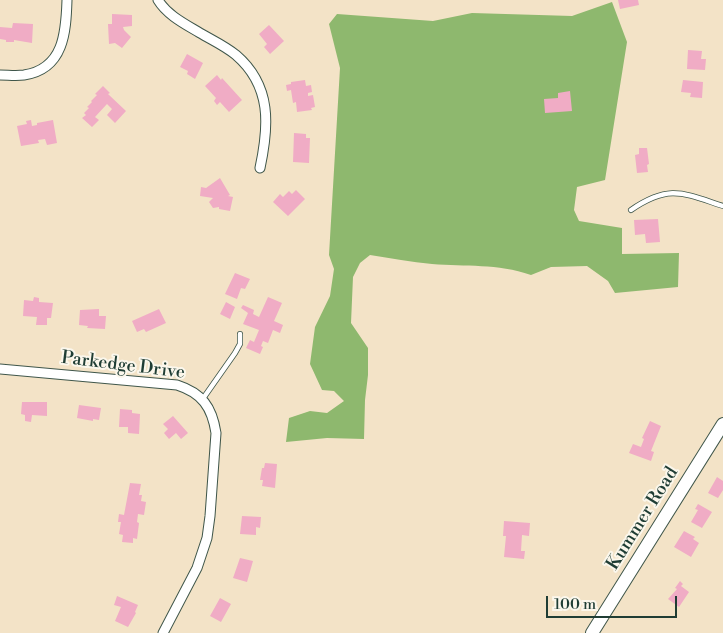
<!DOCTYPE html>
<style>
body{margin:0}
#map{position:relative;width:723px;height:633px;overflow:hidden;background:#f3e3c7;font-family:"Libre Bodoni",serif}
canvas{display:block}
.scale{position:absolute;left:546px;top:596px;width:131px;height:22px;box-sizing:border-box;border:2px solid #1f3d34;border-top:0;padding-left:6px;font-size:15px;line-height:18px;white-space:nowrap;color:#1f3d34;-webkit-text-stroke:4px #fbf7ec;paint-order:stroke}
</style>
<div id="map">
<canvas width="723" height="633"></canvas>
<div class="scale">100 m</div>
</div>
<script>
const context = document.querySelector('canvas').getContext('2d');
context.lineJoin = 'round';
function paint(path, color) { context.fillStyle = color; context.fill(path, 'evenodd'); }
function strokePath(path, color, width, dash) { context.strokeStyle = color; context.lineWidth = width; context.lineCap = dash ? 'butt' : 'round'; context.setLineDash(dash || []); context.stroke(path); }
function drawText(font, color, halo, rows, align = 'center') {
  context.font = font + ' "Libre Bodoni",serif'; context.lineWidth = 4; context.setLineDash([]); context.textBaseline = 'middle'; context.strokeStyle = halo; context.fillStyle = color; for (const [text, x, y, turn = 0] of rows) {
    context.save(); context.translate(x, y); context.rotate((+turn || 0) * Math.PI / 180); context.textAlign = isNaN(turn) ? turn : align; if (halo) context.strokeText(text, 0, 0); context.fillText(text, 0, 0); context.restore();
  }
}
paint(new Path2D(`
 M612,2L627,42L605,180L577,187L574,210L579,221L622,228V254L679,253L678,287L615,293L608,281L587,266L551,267L531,275C497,263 466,267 432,264C411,262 391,258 370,255L360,263L353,277L351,323L368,348V375L365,400L364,439L327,438L286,442L289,418L310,411L327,413L344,401L334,391L322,390L310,364L315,327L330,296L334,269L329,255L340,68L329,24L337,14L433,21L472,13L572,16Z`), '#8eb86e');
paint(new Path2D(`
 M618,0H638L639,5L620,9Z
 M112,14L132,15V26L123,27L124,30L131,37L122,48L115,43L109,44L108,24H112Z
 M13,23L33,24L32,43L14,40V42H6V40L0,39V27L12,28Z
 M269,25L284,41L270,54L264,47L267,44L259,34Z
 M688,50L702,51L701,59H706L705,70L687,69Z
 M187,54L203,63L195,79L187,74L188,71L180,67Z
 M217,75L221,80L222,78L242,100L229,112L220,102L217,105L214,101L216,98L205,86Z
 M305,80L306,86L311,85L312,92L308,93V96L313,95L315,107L311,108L312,110L297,112L296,102L293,103L291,90L287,91L286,85L291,84V82Z
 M683,80L703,82L702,98L690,97L691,93L681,92Z
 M103,86L110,93L108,94L126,111L115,123L107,115L112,109L107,104L95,117L99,120L92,127L82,118L86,115L84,113L89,108L87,107L92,102L91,101L97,95L95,94Z
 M570,91L572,111L545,113L544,99L558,98V93Z
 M31,120L32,126L37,125V123L53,120L57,143L47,145L45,139L38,140L39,143L21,146L17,126L27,124L26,121Z
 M294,133L306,134V138H310L309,163L293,162Z
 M639,148H647L649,164L647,165L648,172L637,173L635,155L639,154Z
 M220,178L230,195L228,196L233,197L230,211L219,209V207L213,208L209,202L213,198L200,196L201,187L206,188Z
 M296,190L305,199L288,216L273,202L280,194L283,197L289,191L292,194Z
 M658,219L660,242L646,243L645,234L635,235L634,220Z
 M235,273L250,279L245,289L241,288L237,299L225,294Z
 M34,297L39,298V302L53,303L51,318H47V325H36L37,317L23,316L24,300L33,301Z
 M268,297L282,303L274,321L283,325L280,333L273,330L268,343L263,341L261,346L263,347L260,354L246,348L250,340L254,342L259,330L243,324L248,313L241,308L243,305L254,310L253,314L259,317Z
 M226,302L235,307L230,319L220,314Z
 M99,309V316H106L105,329L87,328L88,326L79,325L80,310Z
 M159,309L166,323L146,332L144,329L137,332L132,321Z
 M22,402H47V416L32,415L31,422L25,421V415L21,414Z
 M79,405L101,408L99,420L93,419V421L77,418Z
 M120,409L132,410V413L140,414L139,434L128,433V427H119Z
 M173,416L188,433L181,439L176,433L169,439L164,433L168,429L163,424Z
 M650,421L661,426L651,451L654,452L651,461L629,453L633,444L641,447L644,439L642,438Z
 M265,463L277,464L275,488L262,486L263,480H260L262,468H264Z
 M717,477L723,481V490L718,498L708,493Z
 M130,483L141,484L139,495H142L141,501L146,502L144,515L138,514L137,522L139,523L137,539L133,538V543L122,542L123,535L119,534L121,522H118L119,514L124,515Z
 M698,504L712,512L702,528L691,522L698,510L695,509Z
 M242,516L261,517L260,528L256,527V535L240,534Z
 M504,521L530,523L529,536L522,535L521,551H525L524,559L504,557L506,536H503Z
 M684,531L695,537L693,539L699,543L691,557L674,547Z
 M240,558L253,561L247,582L233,578Z
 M680,581L683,584L681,586L689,592L679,607L668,599L677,589L675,588Z
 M117,596L138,605L135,612L136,613L128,627L115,621L121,607L114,605Z
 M220,598L231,604L221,622L210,616Z`), '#f0acc5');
const lane = new Path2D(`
 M631,210C669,184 683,193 723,206
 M202,400L235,353L240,344V334`);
const street = new Path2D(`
 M158,0C167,15 185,24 200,33C212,40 225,46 236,55C272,86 269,126 260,168
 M0,75C8,75 16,76 24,75C64,69 66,32 67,0
 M0,369L177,385C202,393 212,407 216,433L210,516L207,538L197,568L163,633`);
const secondary = new Path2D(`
 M592,633L723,424`);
strokePath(lane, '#3f564a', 6);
strokePath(street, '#3f564a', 11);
strokePath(secondary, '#3f564a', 14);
strokePath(lane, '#fff', 4.5);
strokePath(street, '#fff', 9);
strokePath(secondary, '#fff', 12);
drawText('18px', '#1f3d34', '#fbf7ec', [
 ["Parkedge Drive",123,366,7],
 ["Kummer Road",643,519,-58]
]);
</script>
